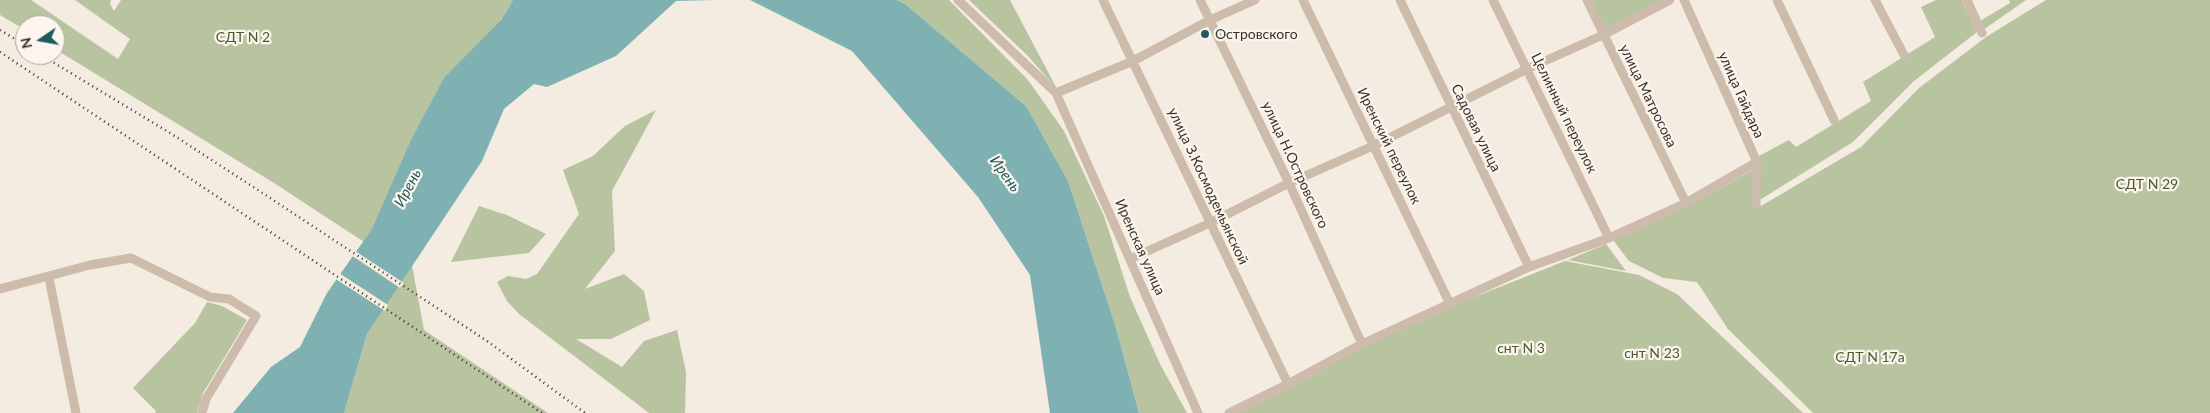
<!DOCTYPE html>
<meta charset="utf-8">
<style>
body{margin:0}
#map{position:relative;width:2210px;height:413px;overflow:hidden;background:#f4ebe1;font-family:Lato,sans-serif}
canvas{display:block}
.north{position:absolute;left:15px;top:15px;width:50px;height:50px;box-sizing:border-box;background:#fbf5ee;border:1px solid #aea6a0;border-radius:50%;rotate:258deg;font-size:14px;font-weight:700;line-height:20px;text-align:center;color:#3b302b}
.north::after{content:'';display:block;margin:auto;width:18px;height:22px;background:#1f5a5e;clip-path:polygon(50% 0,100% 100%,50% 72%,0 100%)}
</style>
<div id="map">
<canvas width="2210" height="413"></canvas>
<div class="north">N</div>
</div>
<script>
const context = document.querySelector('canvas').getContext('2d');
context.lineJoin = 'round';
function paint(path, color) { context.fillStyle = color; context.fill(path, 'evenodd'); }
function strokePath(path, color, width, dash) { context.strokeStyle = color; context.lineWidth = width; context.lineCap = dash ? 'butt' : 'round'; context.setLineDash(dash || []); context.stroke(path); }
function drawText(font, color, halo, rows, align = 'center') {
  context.font = font + ' Lato,sans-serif'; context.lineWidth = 4.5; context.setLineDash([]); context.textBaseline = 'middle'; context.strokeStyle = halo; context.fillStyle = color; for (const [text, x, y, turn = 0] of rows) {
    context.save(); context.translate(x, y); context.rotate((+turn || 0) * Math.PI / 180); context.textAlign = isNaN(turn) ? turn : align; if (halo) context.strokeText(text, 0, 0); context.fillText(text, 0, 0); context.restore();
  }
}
paint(new Path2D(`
 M0,0H31L118,59L130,39L75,0H111L110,4L114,11L121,0H513L364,242L274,183L55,49V25H25V30L0,15Z
 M897,0H949L1028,80L1064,131L1104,216L1130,297L1160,364L1187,413H1139L1116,328L1068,181L1026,106L905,4Z
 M969,0H1010L1057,89L1027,55Z
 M1591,0H1663L1604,31Z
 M1936,0H1962L1977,32L1914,81L1853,142L1758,201L1757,157L1789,140L1796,147L1871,101L1863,82L1935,37L1921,7Z
 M2009,0H2026L1983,30L1980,21L2010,3Z
 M2046,0H2210V413H1813L1728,329L1697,282L1663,278L1629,261L1613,240L1689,206L1753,170L1754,208L1761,206L1861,147L1919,88L1986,37Z
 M656,110L612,191L615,251L585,289L624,274L644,291L650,320L611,339H576L622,367L644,341L677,330L686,372L685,413H649L519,314L507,301L497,282L508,276L526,279L537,274L579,214L563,170L593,156L625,126Z
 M479,206L507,215L546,234L529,253L451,262Z
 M1606,244L1626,271L1568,260Z
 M1565,261L1639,275L1677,294L1803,413H1231L1364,346L1452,306Z
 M412,265L424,330L548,413H344L367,334Z
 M207,302L222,306L247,320L203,393L197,413H155L156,411L133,388L195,323Z`), '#b8c4a0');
paint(new Path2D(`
 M513,0H715L676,1L616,56L547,87L534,84L504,109L482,161L367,334L344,413H233L271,367L300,347L327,293L372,229L411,140L444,78L501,20Z
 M750,0H897L905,4L1026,106L1068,181L1116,328L1139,413H1050L1030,275L978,197L852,51Z`), '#7fb0b2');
paint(new Path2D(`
 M355,251L404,283L400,288L351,255Z
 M339,273L388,305L385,311L334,278Z`), '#f4ebe1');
strokePath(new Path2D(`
 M958,0L1056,93L1198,413
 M1103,0L1288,384
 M1200,0L1289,183L1362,344
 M1303,0L1450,304
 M1400,0L1529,267
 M1493,0L1609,238
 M1587,0L1686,203
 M1684,0L1757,162L1756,205
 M1777,0L1834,120
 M1875,0L1904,55
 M1967,0L1982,33
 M1056,93L1133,61L1210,20L1255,0
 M1130,259L1210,223L1289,183L1373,146L1527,69L1603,35L1670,0
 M49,278L76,413
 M0,289L90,265L131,258L210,297L229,299L256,316L206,399L202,413
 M1229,413L1288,384L1362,344L1529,267L1609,238L1686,203L1757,162`), '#cdbbac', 9);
strokePath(new Path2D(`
 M0,30L25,45
 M0,52L542,413
 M41,55L170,133L258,190L487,341L585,413`), '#3b302b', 2.5, [1, 4]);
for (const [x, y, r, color] of [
 [1205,34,5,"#1f5a5e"]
]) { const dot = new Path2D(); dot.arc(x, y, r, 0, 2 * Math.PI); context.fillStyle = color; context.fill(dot); strokePath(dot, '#fbf5ee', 2); }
drawText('14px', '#3b302b', '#fbf5ee', [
 ["Островского",1215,34]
], 'left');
drawText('14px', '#4a5a2e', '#fbf5ee', [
 ["СДТ N 2",243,37],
 ["СДТ N 29",2147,184],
 ["снт N 3",1521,348],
 ["снт N 23",1652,353],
 ["СДТ N 17а",1870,357]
]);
drawText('14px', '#3b302b', '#fbf5ee', [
 ["улица Гайдара",1741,95,66],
 ["улица Матросова",1648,96,64],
 ["Целинный переулок",1564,113,64],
 ["Садовая улица",1476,128,64],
 ["Иренский переулок",1389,146,64],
 ["улица Н.Островского",1295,165,65],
 ["улица З.Космодемьянской",1208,186,65],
 ["Иренская улица",1140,247,66]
]);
drawText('italic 15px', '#1f5a5e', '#fbf5ee', [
 ["Ирень",1005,174,54],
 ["Ирень",408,188,-62]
]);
</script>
